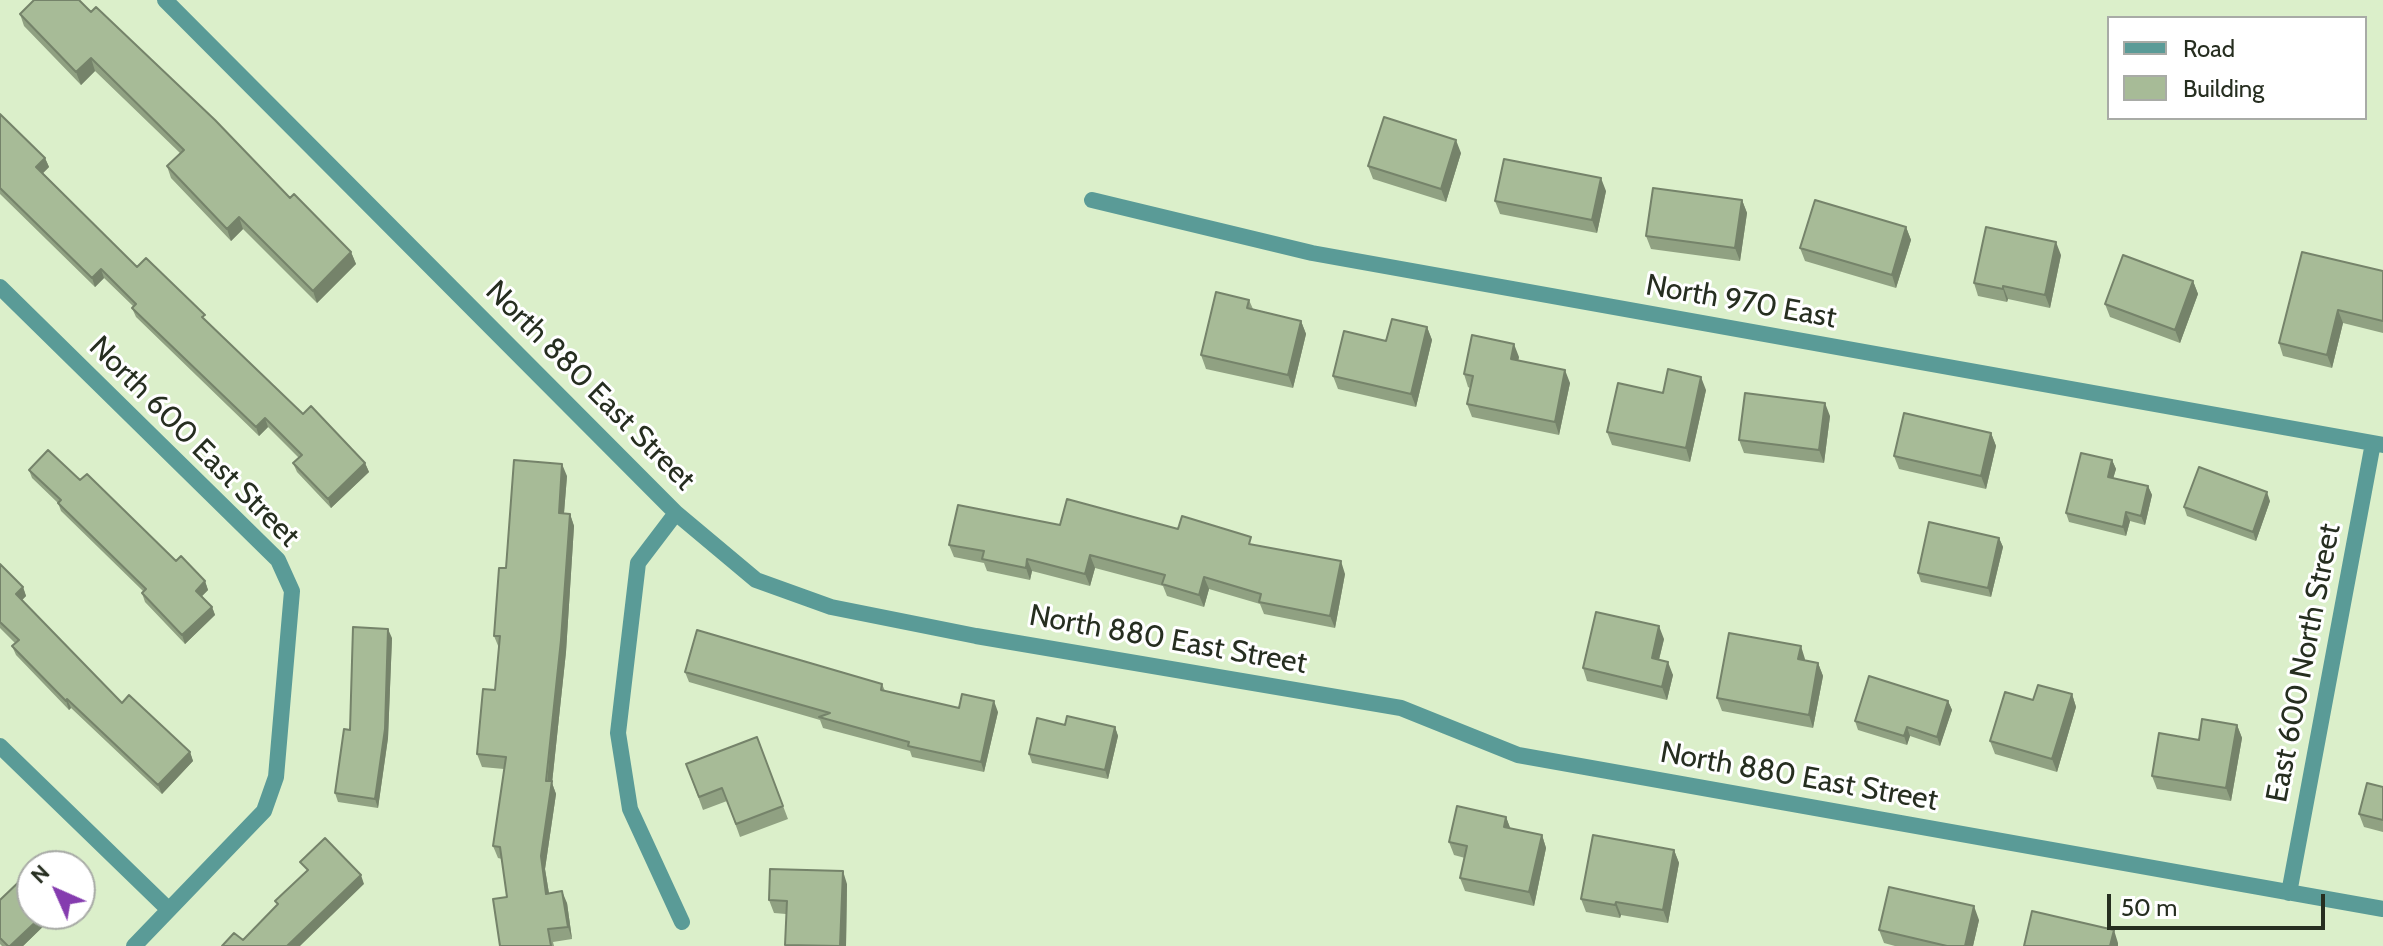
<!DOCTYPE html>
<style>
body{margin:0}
#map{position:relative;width:2383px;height:946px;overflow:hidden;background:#dbefca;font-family:Cabin,sans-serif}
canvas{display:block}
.legend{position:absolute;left:2107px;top:16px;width:260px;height:104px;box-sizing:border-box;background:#fff;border:2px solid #a8aba6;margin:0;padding:10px 14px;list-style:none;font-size:24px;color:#262e20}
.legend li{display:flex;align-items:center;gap:16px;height:40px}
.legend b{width:40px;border:2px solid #a8aba6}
.north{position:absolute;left:16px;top:850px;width:80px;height:80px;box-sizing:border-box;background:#fff;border:2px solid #a8aba6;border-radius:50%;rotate:315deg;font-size:22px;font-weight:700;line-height:32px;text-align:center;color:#262e20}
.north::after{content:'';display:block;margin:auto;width:28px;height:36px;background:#853caf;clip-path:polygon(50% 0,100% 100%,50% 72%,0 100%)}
.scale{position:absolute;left:2107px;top:894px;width:218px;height:36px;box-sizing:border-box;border:4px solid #262e20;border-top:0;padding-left:10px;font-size:24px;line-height:28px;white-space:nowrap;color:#262e20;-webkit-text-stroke:6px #fff;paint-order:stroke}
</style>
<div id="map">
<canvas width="2383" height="946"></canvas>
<ul class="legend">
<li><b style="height:10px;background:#5a9b97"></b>Road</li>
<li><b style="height:22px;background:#a7bb97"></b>Building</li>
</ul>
<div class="north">N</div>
<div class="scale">50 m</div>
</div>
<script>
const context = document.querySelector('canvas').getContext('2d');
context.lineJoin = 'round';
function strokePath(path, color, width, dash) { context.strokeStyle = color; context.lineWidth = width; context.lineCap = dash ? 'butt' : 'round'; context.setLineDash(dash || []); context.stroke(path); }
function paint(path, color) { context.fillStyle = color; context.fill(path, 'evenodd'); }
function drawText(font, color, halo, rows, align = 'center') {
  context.font = font + ' Cabin,sans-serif'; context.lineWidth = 6; context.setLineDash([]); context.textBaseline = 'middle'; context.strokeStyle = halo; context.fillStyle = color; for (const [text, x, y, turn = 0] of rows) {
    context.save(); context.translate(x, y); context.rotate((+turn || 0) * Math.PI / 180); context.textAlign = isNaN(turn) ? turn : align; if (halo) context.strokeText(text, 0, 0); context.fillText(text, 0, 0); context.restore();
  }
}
strokePath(new Path2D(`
 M165,0L676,513L756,580L831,607L976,636L1401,708L1518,755L2383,909
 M1092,200L1312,253L2383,445
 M0,287L278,560L292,591L276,777L264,811L134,946
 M676,513L638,563L618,733L630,809L682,922
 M0,746L168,909
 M2289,893L2373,443`), '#5a9b97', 16);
paint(new Path2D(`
 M91,12L290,198L351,252L356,264L317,303L243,229L231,241L171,178L167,166L180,153L95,71L81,85L24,26L20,14Z
 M0,114L45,158L49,167L43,173L137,267L208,323L303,414L365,463L369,472L331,508L297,472L293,463L299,458L268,427L259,436L136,317L132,308L134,307L104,278L95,287L0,194Z
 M1461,153L1446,202L1373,179L1368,166Z
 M1606,191L1597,233L1500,214L1495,201Z
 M1742,200L1747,213L1740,261L1651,249L1646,236Z
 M1906,227L1911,240L1896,288L1805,261L1800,248Z
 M2061,255L2050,308L2008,299L2007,302L1978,296L1974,283Z
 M2383,271V333L2343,323L2332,368L2283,356L2279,343Z
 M2193,281L2198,294L2180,343L2110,317L2105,304Z
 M1249,300L1253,309L1301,321L1306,334L1293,388L1206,369L1201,355Z
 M1427,327L1432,340L1416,407L1338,389L1333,376Z
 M1519,357L1518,360L1570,383L1559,435L1472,417L1467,404L1470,388L1468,387L1464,374Z
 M1706,390L1690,462L1612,445L1607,432L1663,393Z
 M1830,416L1824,463L1744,453L1739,440Z
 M1991,433L1996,446L1986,489L1899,469L1894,456Z
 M2112,460L2116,469L2113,478L2148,486L2152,495L2145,525L2130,521L2126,536L2069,522L2066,513Z
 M29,470L80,480L176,561L205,581L208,590L202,596L212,607L215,615L185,644L145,602L142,593L144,592L61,511L58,503L32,478Z
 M567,476L564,513L570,514L574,526L566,652L552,783L556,794L545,869L549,893L567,903L572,939L553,942L554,946H500L507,897L502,859L498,858L493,846L504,769L482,767L477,754L495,690L499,648L494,636L506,568Z
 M2270,501L2256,541L2187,516L2184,507Z
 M1060,525L1178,529L1254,545L1345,574L1335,628L1264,614L1260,604L1209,589L1204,607L1167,596L1163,586L1095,568L1090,586L1032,571L1030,580L987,571L984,563L954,557L949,545Z
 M1999,538L2003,547L1991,597L1921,582L1918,573Z
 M0,564L23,587L26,596L22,600L122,703L190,752L193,761L162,794L71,708L69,710L16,655L12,646L15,643L0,628Z
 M392,638L388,738L378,808L338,802L335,793L350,730Z
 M1664,639L1659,660L1673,675L1667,700L1587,681L1583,668Z
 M1805,659V660L1818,663L1823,676L1813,728L1722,711L1717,698Z
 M685,672L882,684L885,691L959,708L998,712L984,772L912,757L910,751L823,728L820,720L689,682Z
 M2072,694L2076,707L2057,772L1995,754L1990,741L2033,700Z
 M1948,701L1952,710L1940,746L1910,736L1907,745L1858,730L1855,721Z
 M1065,725L1115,727L1118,736L1108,779L1032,763L1029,754Z
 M2237,725L2242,738L2231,801L2157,789L2152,776L2199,740Z
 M757,737L788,819L740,837L727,801L703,810L686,764Z
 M2383,787V832L2364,827L2359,814Z
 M1506,817L1510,828L1542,835L1546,848L1534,906L1465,891L1460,878L1465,858L1454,855L1449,842Z
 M1674,850L1679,863L1668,923L1621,915L1620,918L1586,912L1581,899Z
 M847,884L846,946H786V914L774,913L769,900Z
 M0,900L55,915L23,946H2L0,944Z
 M1979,920L1973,946H1895L1884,943L1879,930Z`), '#90a182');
paint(new Path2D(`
 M91,58L95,71L81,85L76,72Z
 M1456,140L1461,153L1446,202L1441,189Z
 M45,158L49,167L40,176L36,167Z
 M1601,178L1606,191L1597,233L1592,220Z
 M1742,200L1747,213L1740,261L1735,248Z
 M239,217L243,229L231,241L227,229Z
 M1906,227L1911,240L1896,288L1892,275Z
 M2056,242L2061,255L2050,308L2045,295Z
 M351,252L356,264L317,303L313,291Z
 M101,269L104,278L95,287L92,278Z
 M2193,281L2198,294L2180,343L2175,330Z
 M2003,286L2008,299L2007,302L2003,289Z
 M2338,310L2343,323L2332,368L2327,355Z
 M1301,321L1306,334L1293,388L1288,375Z
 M1427,327L1432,340L1416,407L1411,394Z
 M1514,344L1519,357L1516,372L1511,359Z
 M1565,370L1570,383L1559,435L1555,422Z
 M1701,377L1706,390L1690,462L1686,448Z
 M1825,403L1830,416L1824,463L1819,450Z
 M265,418L268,427L259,436L256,427Z
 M1991,433L1996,446L1986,489L1981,476Z
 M2112,460L2116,469L2111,486L2108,477Z
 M365,463L369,472L331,508L328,499Z
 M562,464L567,476L563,525L559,513Z
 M2148,486L2152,495L2145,525L2141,516Z
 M2267,492L2270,501L2256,541L2253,532Z
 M2126,512L2130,521L2126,536L2123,527Z
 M570,514L574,526L566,652L552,783L556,794L545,869L551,906L546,894L541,856Z
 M1999,538L2003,547L1991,597L1988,588Z
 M1090,555L1095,568L1090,586L1085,574Z
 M1027,559L1032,571L1030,580L1026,568Z
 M1341,561L1345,574L1335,628L1330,616Z
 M1204,577L1209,589L1204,607L1199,595Z
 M205,581L208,590L199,599L196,591Z
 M23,587L26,596L19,603L16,594Z
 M212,607L215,615L185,644L182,635Z
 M1659,626L1664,639L1656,671L1652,658Z
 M388,629L392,638L388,738L378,808L375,799Z
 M1801,646L1805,659L1803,672L1798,659Z
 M1668,662L1673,675L1667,700L1662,687Z
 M1818,663L1823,676L1813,728L1809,715Z
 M2072,694L2076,707L2057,772L2052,759Z
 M67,699L71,708L69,710L66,701Z
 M994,701L998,712L984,772L981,762Z
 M1948,701L1952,710L1940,746L1937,737Z
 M2237,725L2242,738L2231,801L2226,788Z
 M1115,727L1118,736L1108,779L1105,770Z
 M1907,727L1910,736L1907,745L1904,736Z
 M190,752L193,761L162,794L158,785Z
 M1506,817L1511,830L1504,827Z
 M1542,835L1546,848L1534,906L1529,892Z
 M1674,850L1679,863L1668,923L1663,910Z
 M843,871L847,884L846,946H840Z
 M361,875L364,884L300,946H287Z
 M562,891L567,903L572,939L568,927Z
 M1616,902L1621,915L1620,918L1615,905Z
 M1974,906L1979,920L1973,946H1965Z
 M44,914H55V915L23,946H10Z
 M2114,930L2118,943V946H2110Z`), '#75836a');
const building = new Path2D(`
 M34,0H79L91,12L96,7L215,120L290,198L294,194L351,252L313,291L239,217L227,229L167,166L184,150L91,58L76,72L20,14Z
 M0,114L45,158L36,167L137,267L146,258L205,315L202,317L303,414L311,406L365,463L328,499L293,463L302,455L265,418L256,427L132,308L136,304L101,269L92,278L0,188Z
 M1384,117L1456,140L1441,189L1368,166Z
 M1504,159L1601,178L1592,220L1495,201Z
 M1653,188L1742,200L1735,248L1646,236Z
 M1815,200L1906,227L1892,275L1800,248Z
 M1986,227L2056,242L2045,295L2003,286V289L1974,283Z
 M2302,252L2383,271V321L2338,310L2327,355L2279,343Z
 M2123,255L2193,281L2175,330L2105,304Z
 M1216,292L1249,300L1247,308L1301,321L1288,375L1201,355Z
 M1392,319L1427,327L1411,394L1333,376L1344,331L1386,341Z
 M1472,335L1514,344L1511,359L1565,370L1555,422L1467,404L1473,376L1464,374Z
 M1668,369L1701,377L1686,448L1607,432L1618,383L1663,393Z
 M1745,393L1825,403L1819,450L1739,440Z
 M1904,413L1991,433L1981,476L1894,456Z
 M48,450L80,480L87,474L176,561L181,556L205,581L196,591L212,607L182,635L142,593L146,589L58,503L61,500L29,470Z
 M2081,453L2112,460L2108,477L2148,486L2141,516L2126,512L2123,527L2066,513Z
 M514,460L562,464L559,513L570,514L561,640L546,781H552L541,856L546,894L562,891L568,927L548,929L551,946H500L493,899L507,897L500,847L493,846L506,757L477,754L483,689L495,690L500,636H494L499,568H506Z
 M2199,467L2267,492L2253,532L2184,507Z
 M1067,499L1178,529L1182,516L1251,537L1249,544L1341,561L1330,616L1259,602L1261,594L1204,577L1199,595L1162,584L1165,575L1090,555L1085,574L1027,559L1026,568L982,559L984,551L949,545L958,505L1060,525Z
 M1929,522L1999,538L1988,588L1918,573Z
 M0,564L23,587L16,594L122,703L129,695L190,752L158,785L67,699L66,701L12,646L19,640L0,622Z
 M1596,612L1659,626L1652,658L1668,662L1662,687L1583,668Z
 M353,627L388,629L385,729L375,799L335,793L344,729L350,730Z
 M697,630L882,684L881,690L959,708L962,694L994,701L981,762L908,746L909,742L819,717L830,713L685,672Z
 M1729,633L1801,646L1798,659L1818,663L1809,715L1717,698Z
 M1869,676L1948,701L1937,737L1907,727L1904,736L1855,721Z
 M2038,685L2072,694L2052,759L1990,741L2005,692L2033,700Z
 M1067,716L1115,727L1105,770L1029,754L1037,718L1065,725Z
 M2202,719L2237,725L2226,788L2152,776L2159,733L2199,740Z
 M757,737L783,806L736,824L722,788L699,797L686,764Z
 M2367,783L2383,787V820L2359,814Z
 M1457,806L1506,817L1504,827L1542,835L1529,892L1460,878L1467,846L1449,842Z
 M1593,835L1674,850L1663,910L1616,902L1615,905L1581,899Z
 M325,838L361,875L287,946H222L234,933L243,940L278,904L275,901L308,870L300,862Z
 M770,869L843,871L840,946L785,945L787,901L769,900Z
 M24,877L32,885V914H44L10,946H8L0,938V900Z
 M1889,887L1974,906L1965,946H1947L1879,930Z
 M2032,911L2114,930L2110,946H2024Z`);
paint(building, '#a7bb97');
strokePath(building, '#75836a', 2);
drawText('30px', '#262e20', '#fff', [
 ["North 970 East",1741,302,10],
 ["North 880 East Street",590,386,45],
 ["North 600 East Street",194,442,45],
 ["North 880 East Street",1168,640,10],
 ["East 600 North Street",2304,663,-79],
 ["North 880 East Street",1799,777,10]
]);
</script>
